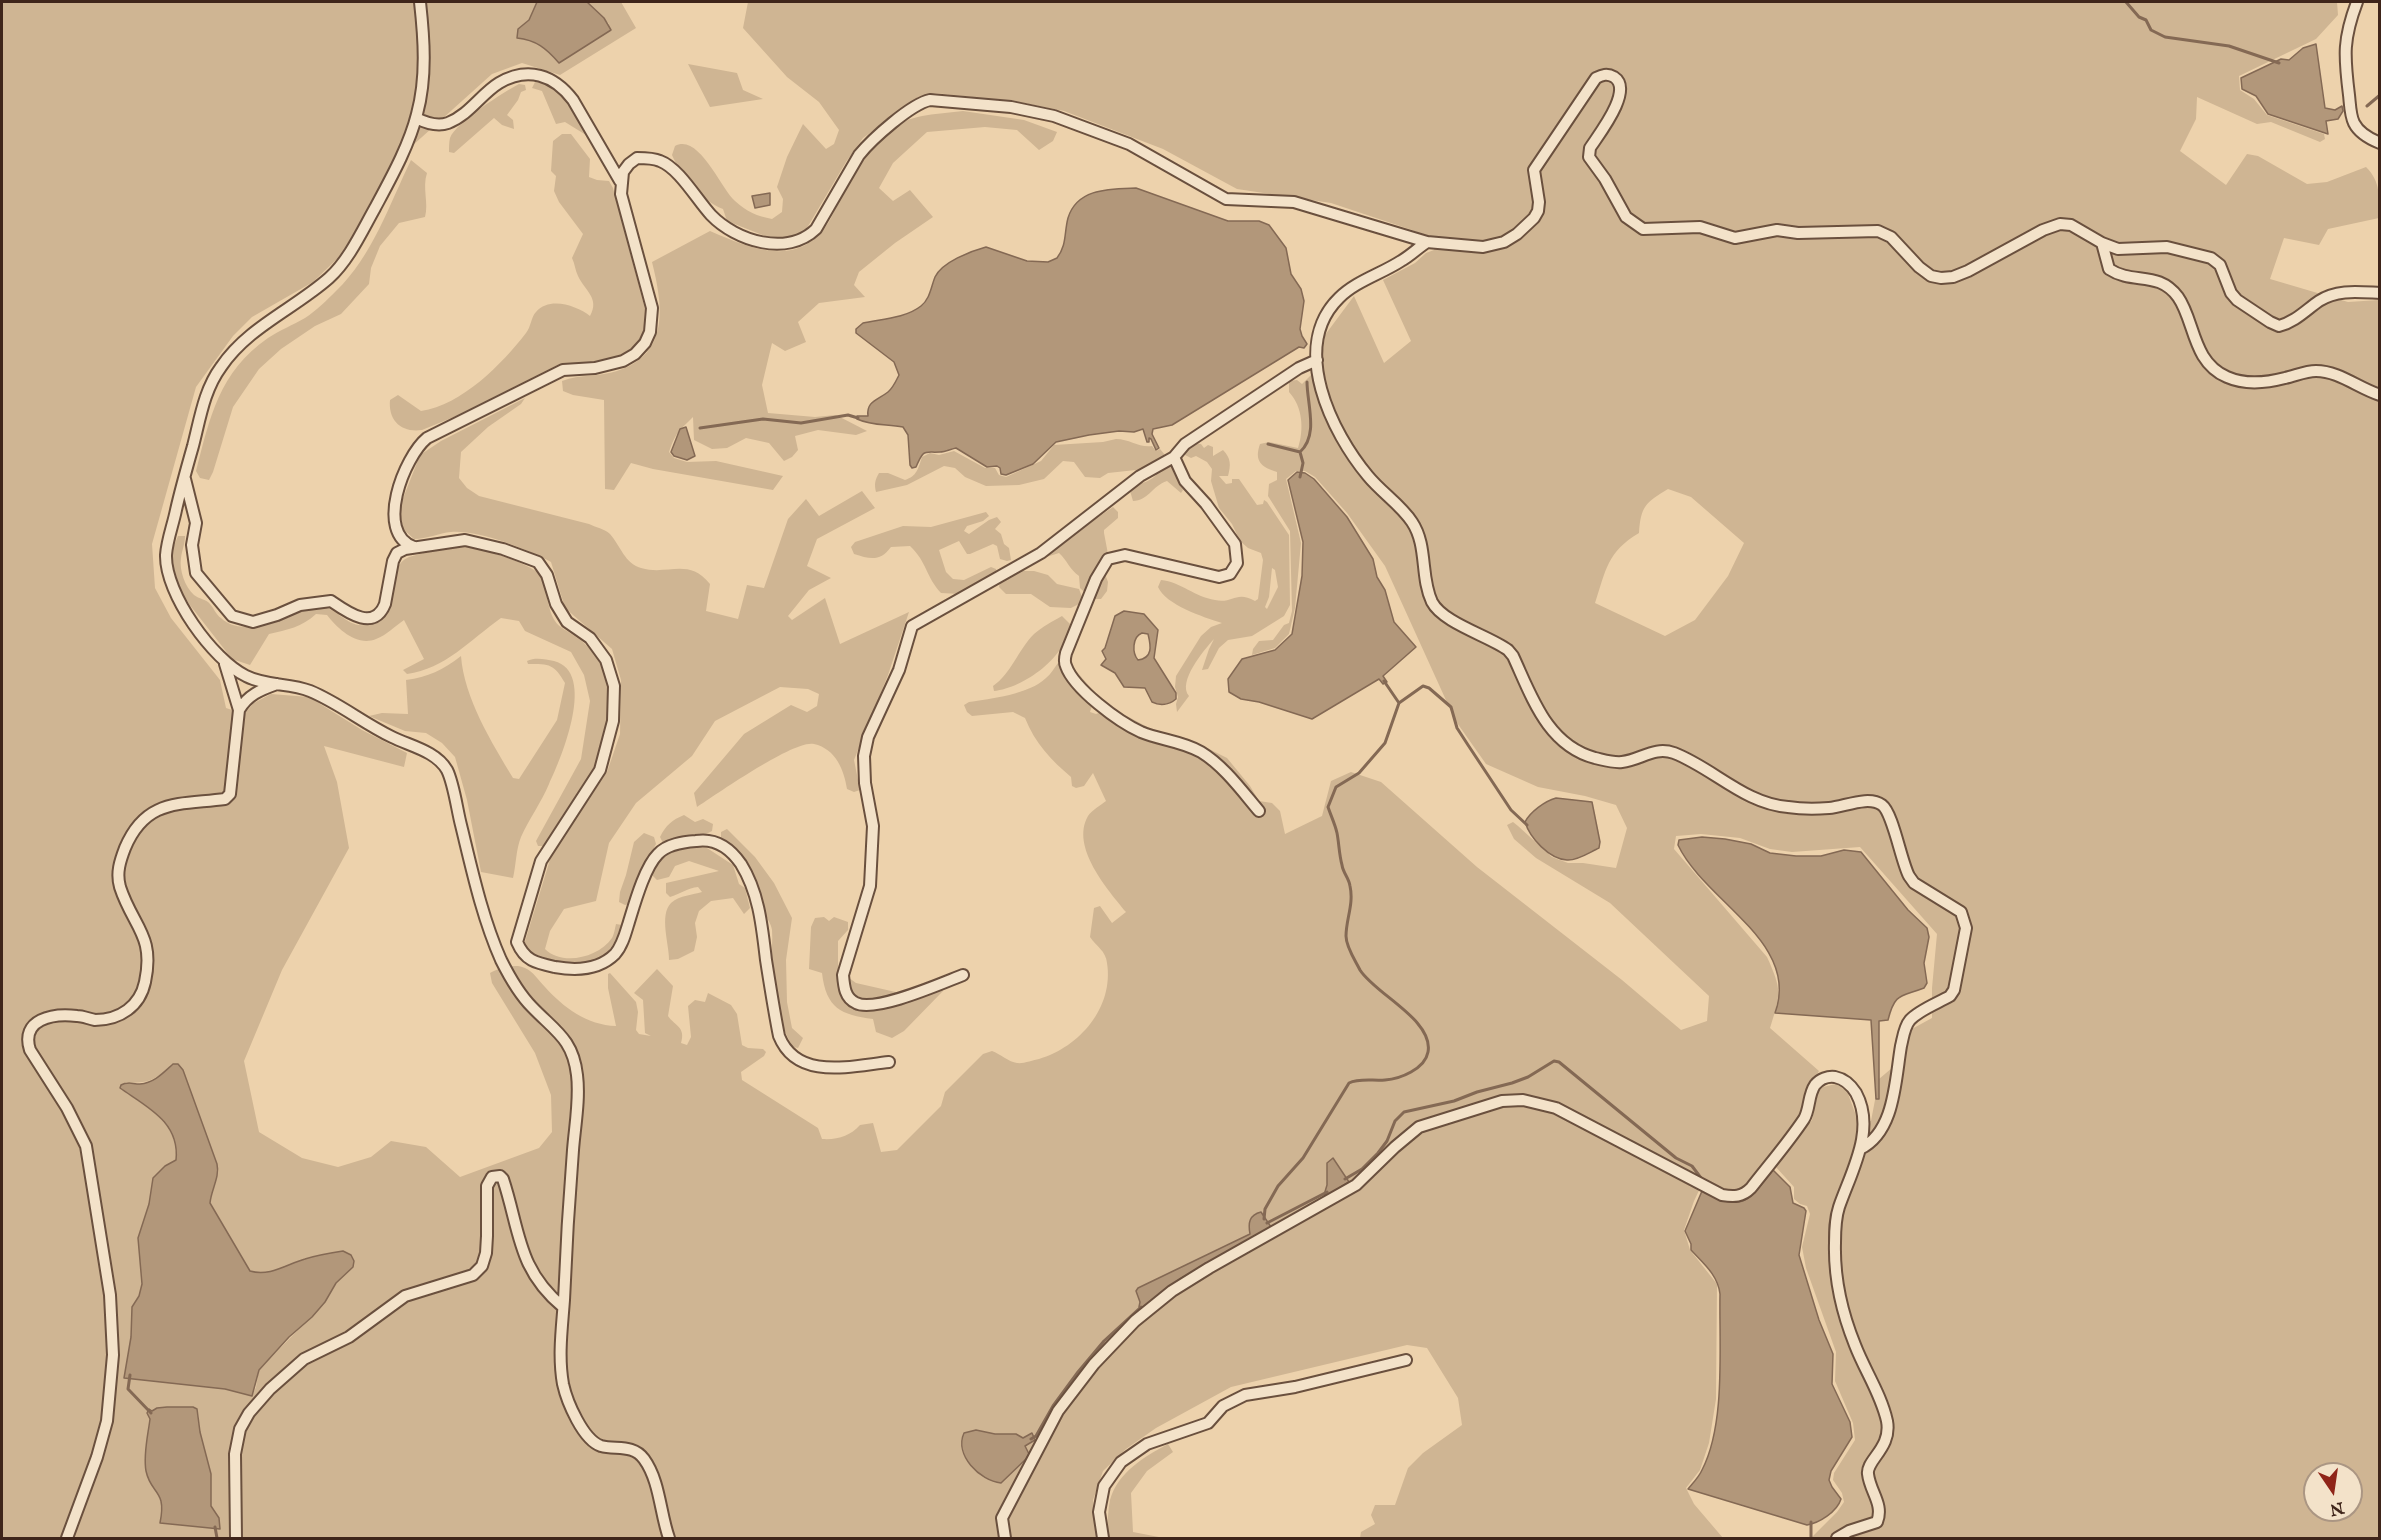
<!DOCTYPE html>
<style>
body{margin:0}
#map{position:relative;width:2381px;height:1540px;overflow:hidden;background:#edd2ac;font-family:"IM FELL English",serif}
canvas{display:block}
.frame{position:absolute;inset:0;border:3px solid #3f251a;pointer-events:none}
.north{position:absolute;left:2303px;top:1462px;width:60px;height:60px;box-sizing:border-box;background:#f3e2c9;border:2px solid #ab9683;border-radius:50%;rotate:167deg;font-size:16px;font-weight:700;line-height:24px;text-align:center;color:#3f251a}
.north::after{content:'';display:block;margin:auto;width:21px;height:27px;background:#8f2418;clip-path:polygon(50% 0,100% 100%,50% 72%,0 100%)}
</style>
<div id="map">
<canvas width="2381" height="1540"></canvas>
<div class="frame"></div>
<div class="north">N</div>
</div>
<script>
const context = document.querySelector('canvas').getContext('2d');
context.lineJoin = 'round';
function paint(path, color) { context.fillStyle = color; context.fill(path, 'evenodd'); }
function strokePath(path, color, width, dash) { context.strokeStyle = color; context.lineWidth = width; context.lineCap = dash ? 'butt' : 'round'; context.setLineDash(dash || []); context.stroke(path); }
paint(new Path2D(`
 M2,2H537L529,20L518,29L550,52L559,63L609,24L587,2H621L636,28L560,75L522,63L492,74L392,164L364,221L339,257L313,282L252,317L233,336L196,387L152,544L155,588L171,618L220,680L226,708L244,714L254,703L271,694L309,697L362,730L407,753L404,767L324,746L337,782L349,848L282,970L244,1061L259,1132L302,1158L338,1167L371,1157L391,1141L426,1147L460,1177L539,1148L552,1132L551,1095L535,1053L492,983L490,973C498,968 516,963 525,968C533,971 539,981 545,987C564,1008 587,1025 616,1026L608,988V974L610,973L636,1002L638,1012L636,1030L639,1034L651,1036L645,1033L643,1000L634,993L657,969L673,986L668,1016C675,1026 686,1027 681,1043L687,1045L691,1037L688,1006L695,1000L705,1002L708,993L731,1005L737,1014L742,1045L748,1048L763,1049L766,1052L764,1056L741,1072L742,1080L818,1128L822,1139C838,1140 850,1136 860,1125L873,1123L881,1152L897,1150L941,1106L945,1092L983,1054L992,1051C1000,1054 1009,1062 1017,1063C1023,1064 1033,1060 1039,1059C1080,1047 1114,1007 1107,963C1106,951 1096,946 1090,937L1094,908L1100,906L1112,923L1126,912C1108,890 1070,847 1088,816C1092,810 1101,805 1106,801L1093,773L1084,786L1076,788L1072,786L1071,777C1051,760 1035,743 1025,718L1013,712L972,716L967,712L964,705L969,702C990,699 1030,694 1046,678C1051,674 1054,668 1058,663L1071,665L1096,694L1090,712L1096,714L1112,708L1151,729L1189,739L1227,758L1250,786L1259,801L1272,803L1280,811L1285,834L1322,816L1331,781L1351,772L1381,782L1477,867L1622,980L1681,1030L1707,1021L1709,996L1610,903L1536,858L1514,839L1507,825L1513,822L1518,826L1552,857L1568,863H1583L1616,868L1627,828L1616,805L1585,796L1538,787L1486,764L1455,720L1385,566L1347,513L1315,477L1305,471H1296L1286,479L1301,543L1295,608L1289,634L1275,648L1252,655L1253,649L1259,641L1273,640L1284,625L1289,623L1292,611L1290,531L1268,496L1269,484L1277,480V472C1261,467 1254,461 1260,444L1269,442L1298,448C1304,430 1303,407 1289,392V381L1297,380L1302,384L1312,374L1323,350L1325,335L1354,296L1384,363L1411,341L1383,280L1415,263L1426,253L1434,250L1435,240L1412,230L1331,203L1237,189L1163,149L1064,111L1019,102L935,93L918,97L863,138L846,162L807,228L792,237L770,238L727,221L723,209C700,200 682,177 672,155L675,146C699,133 721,189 735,201C747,212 757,216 772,219L782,212L783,199L777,187L787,157L803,124L826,149L834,144L839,130L819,102L787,77L743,28L748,2H2337L2338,15L2316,39L2239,76L2240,90L2254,99L2267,115L2324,134L2325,139L2320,142L2271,122L2257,124L2197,97L2196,119L2180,151L2226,185L2247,154L2258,156L2307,184L2327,182L2366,167C2381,182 2379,196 2379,218L2328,229L2319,245L2284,238L2270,279L2348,302L2379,300V1538H1811L1837,1512L1844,1502L1842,1493L1833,1480L1834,1473L1855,1440L1853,1423L1835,1381L1836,1352L1806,1268L1802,1247L1810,1214L1807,1206L1800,1204L1794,1199V1187L1775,1166L1812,1120L1818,1092L1823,1087L1836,1084L1847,1091L1858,1121H1871L1879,1079L1905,1057L1910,1030L1932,1018V988L1937,934L1860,847L1792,852L1770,849L1740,838L1701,834L1676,836L1674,849L1767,957C1782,990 1781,994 1770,1028L1819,1071L1809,1089L1802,1113L1752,1178L1740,1190L1728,1191L1704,1180L1694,1201L1684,1230L1690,1250L1717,1284L1716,1399L1709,1443L1700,1470L1686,1488L1694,1504L1723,1538H1360L1361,1532L1375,1524L1371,1515L1375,1505H1395L1408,1468L1423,1453L1462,1425L1458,1398L1427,1348L1407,1345L1231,1387L1156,1428L1126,1449L1103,1471L1093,1500L1095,1530L1107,1529C1108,1520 1108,1509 1110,1500C1118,1472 1144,1457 1168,1444L1173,1452L1147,1471L1131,1493L1133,1532L1164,1538H2ZM1668,489L1691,497L1744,543L1728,576L1695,620L1665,636L1595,603C1606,570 1607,552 1639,533C1641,506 1645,503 1668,489ZM173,1064L183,1070L217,1164C220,1177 211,1190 210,1203L250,1271C270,1277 287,1264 305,1259C317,1255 330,1253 343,1251L354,1261L353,1266L336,1283L325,1302L259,1370L256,1387L252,1396L225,1389L125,1378L131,1337L132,1307L139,1296L142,1284L138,1238L149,1204L153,1178L165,1166L176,1160C179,1122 147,1108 120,1088L126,1082C148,1085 158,1078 173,1064ZM1271,1226L1180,1279L1141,1309L1140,1298C1181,1268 1223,1244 1271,1226ZM193,1407L198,1413L200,1432L211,1474V1506L163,1509L157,1490L147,1474L145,1463L150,1419L157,1408ZM976,1430L995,1434H1016L1023,1438L1025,1446ZM2315,1474H2351V1510H2315Z
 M688,64L737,73L743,90L763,99L710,107Z
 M535,82C562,83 574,114 586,135L565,122L556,124L542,91L532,88Z
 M519,84L525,85L526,90L521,92L518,100L507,115L513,120L514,129L502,125L494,118L454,153L449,152C449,148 449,142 450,138C456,122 504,92 519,84Z
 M963,111L1024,120L1057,132L1053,141L1039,150L1017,130L985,127L927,132L893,163L879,188L893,201L910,190L933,217L895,243L859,272L854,285L865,297L819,303L798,322L806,342L785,351L772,343L762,385L768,413L815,417L836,415L867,431L856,435L818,430L795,436L798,450L792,457L784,461L769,443L746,438L727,448L712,449L694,440L693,417C679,431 676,432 669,452L674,458L687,462L716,461L783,476L773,490L653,469L631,463L614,490L605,489L604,400L573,395L563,391L562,381C580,374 600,377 617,371C670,354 663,306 652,262L710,231C753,250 802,270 831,218C843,195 853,171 870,151C877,143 884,132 892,127C914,114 939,114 963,111Z
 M562,134H571L590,159L589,177L597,180L609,181L613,188L645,309L644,329L638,344L627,353L596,362L558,365L483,405L422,430C402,433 388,421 390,400L398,395L421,411C462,405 502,364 526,333C531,327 531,317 536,312C550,296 577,306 590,316C600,298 585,291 578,276C575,270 575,264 572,258L583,234L559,202L554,191L556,176L551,171L553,141Z
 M411,160L427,173C422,188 429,203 425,217L399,223L380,246L371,268L369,284L341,314L315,326L281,349L259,369L233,407L213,472L209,480L200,478L196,471C210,417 219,372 268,338C280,330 293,325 305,318C316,311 327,300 336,291C372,257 390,203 411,160Z
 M525,398L521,404L488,427L461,452L459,478L467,488L479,496L589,524C595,527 605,529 610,534C620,545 625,564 641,568C668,576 688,557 710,584L706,611L738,619L747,585L764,588L788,519L806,499L819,516L862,491L875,508L817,539L807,566L831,578L809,590L788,616L792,620L825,598L840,644L909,612L888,675L854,760L860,790L854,792L847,789C844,770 836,749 814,744C795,739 717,794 697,807L694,793L744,734L791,705L807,712L817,706L819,694L808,689L780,687L715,721L692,756L636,803L609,843L596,901L564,909L550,931L545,949C562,966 598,958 612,938C614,935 615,928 616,924L622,925C618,935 614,946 606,953C584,972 543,966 523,948L552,853L607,772L620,734L621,680L612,649L565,608L551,562C526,549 480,530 451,532C439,533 427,539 414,539L401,527L400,506L420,455L441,441Z
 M1116,439C1130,439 1139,448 1152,446L1156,451L1160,449C1171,460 1174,478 1183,490L1181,493L1167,481C1152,486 1148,501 1133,501L1130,491C1137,482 1148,484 1156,475V464L1145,469L1108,473L1100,478L1085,477L1074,462L1063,461L1044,479L1019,485L986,486L965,477L955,468L944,466L907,485L876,492C874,484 875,480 879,473H888L905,480C917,476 918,469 922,457L930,453L939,455L954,451L985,468H995L999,475L1006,477L1041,461L1054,445L1103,442Z
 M1193,443L1201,444L1204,448L1208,445L1213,447V456L1223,450C1231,458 1231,465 1228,476H1219L1226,484L1232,483V479H1239L1257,505L1263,504L1264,500L1267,502L1289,535L1290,605L1284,616L1252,636L1228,640L1219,648L1208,669L1202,670L1209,649L1214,639C1204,650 1177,682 1189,696L1177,712L1176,704L1178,697L1175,687L1176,676L1201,636L1211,627L1222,623C1203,617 1166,605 1158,587L1161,580C1181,582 1195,597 1215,600C1233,604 1236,590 1255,601L1258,599L1263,560L1261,553L1248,548L1240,541L1232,524L1219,508L1211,481L1212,469L1207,462L1196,456L1191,458L1185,455L1184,450ZM1272,568L1275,570L1278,587L1267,609L1265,607L1269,597Z
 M1113,507L1118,512V518L1104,530V533L1108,554L1105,574L1108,582L1107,591L1101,599H1092L1080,588L1079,576C1070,570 1067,560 1059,553L1043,558L1049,551Z
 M986,512L989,516L983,521L967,526L964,531L969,534L989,520L997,517L1001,522L995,529L1001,534L1004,544L1009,548L1011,560L1007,561L1000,559L997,546L993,544L970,554H967L959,541L939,550L946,572L953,579L964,580L991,567L996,569L997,574L960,594L941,593C926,577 927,562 910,546L891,547C880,562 870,559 854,554L851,547L855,542L903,526L931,527Z
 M178,536H185C185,544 182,550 181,558C179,570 185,587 194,595C199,599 206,599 210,604C214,608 216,615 221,618C248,643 290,606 320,607C341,607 349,636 377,621C404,608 382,569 409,557C415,555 421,554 427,552C438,549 451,546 463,546C475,546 532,564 539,574C548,586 546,607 555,621C559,628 570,632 576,637C587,644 597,656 603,668C615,696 606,752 590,778C576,801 559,823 544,846H538L536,841L581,759L590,701L584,675L571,652L525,631L519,621L501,618C470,640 445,669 407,674L403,670L424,659L404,620C395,626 387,635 376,639C357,647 338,629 327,615L316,614C302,627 287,630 269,634L250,665L232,659L189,604L174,578L171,553Z
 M1018,571H1034L1048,575L1057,584L1079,589L1082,597L1079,604L1071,608L1050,607L1031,594H1006L999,587L1000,581Z
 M1062,616L1070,624C1068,656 1024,688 994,691L993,686C1011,674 1018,650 1034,634C1042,627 1053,621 1062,616Z
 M461,656C464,698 492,743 513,778L519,779L557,720L565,683C554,664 550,664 528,664L527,661C535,657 545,659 554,661C597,672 562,757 549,784C541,803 529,819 521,837C516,849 516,865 513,878L481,872L467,800L455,757L442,743L426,733L405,731L369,716L382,713L408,714L406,680C428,677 443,670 461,656Z
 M684,815L695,822L703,819L713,824L712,831L706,834L685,835L663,843L660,837C666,825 672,820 684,815Z
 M727,829L755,857L774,883L792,918L786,960L787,1002L792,1028L803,1038L798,1048L793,1047C779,1024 772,990 772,962C771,951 773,940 772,930C771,923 767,919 765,913C756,882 747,858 721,838V832Z
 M644,833L654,837L656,844L645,864L630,904L625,905L619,902L620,892L626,875L634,842Z
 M693,846L707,848L733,865L739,884L745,888L750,908L744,914L733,898L711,901L699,911L695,923L697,937L694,951L678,959L669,960C669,944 659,915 671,903C680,895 693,895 702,892L698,887C688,888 680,894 670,897L666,893V883L719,871L689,861L675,866L669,877L657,880L651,874C658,855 675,850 693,846Z
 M824,917L829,921L834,917L848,922V930L838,941V970L856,983L900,993L942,988L943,991L904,1031L892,1038L876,1032L873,1019C841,1015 826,1008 822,973L809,969L811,927L815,918Z`), '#cfb593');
const water = new Path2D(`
 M537,2H587L604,18L611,30L559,63C546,48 536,40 517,38L518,29L529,20Z
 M2316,44L2325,108L2335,110L2342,106L2343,111L2338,119L2326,121L2328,134L2268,114L2256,96L2242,89L2241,78L2281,59L2289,60L2303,48Z
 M1136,188L1228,221H1259L1269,225L1286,248L1291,274L1301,289L1304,301L1300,329L1302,336L1307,344L1304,348L1299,347L1172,425L1153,429L1152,434L1159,448L1156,450L1151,439L1149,438V442H1147L1143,429L1134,432L1119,431L1089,435L1056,442L1033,464L1006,475L1001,474L1000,468L997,466L987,467L956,448C951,449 945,452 940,452C924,453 924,448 916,467L912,468L910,465L908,435L903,427C886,424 872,426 857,419V416H868C866,401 878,400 888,392C893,388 896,381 899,375L894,362L856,333V329L863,323C882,319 906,318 921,306C930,299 931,287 935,277C942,262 971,251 986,247L1027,261L1048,262L1057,258C1067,245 1064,233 1068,218C1077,188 1110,189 1136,188Z
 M770,193V205L755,208L752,196Z
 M686,427L695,456L687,460L674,456L671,452L680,429Z
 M1297,472L1305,473L1314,479L1347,517L1373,559L1377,577L1385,590L1394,622L1416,647L1383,676L1387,682L1383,684L1379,679L1312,719L1259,702L1241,699L1229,692L1228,679L1242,659L1275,650L1292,634L1302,576L1303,542L1288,480Z
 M1124,611L1144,614L1158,630L1154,658L1176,693V699C1169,705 1160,706 1152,702L1145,688L1124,687L1115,673L1101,665L1106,659L1102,651L1105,648L1115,616ZM1142,633L1148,634C1151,646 1153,658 1138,660C1132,653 1132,637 1142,633Z
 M1556,798L1592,802L1600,842L1599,848C1590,852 1577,861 1567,860C1549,859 1530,838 1525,822C1530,812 1545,801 1556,798Z
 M1702,837L1725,839L1751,844L1770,853L1796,856H1821L1844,850L1861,852L1908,910L1927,928L1929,937L1924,963L1927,983L1924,988C1901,997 1895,992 1888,1020L1879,1021V1099H1876L1871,1020L1775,1013C1801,942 1705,902 1678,845L1679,840Z
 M173,1064H178L183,1070L217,1164C220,1177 211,1190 210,1203L250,1271C270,1277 287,1264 305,1259C317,1255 330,1253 343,1251L351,1255L354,1261L353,1267L336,1283L325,1302L312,1317L289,1337L259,1370L252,1396L225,1389L124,1378L131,1337L132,1307L139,1296L142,1284L138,1238L149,1204L153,1178L165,1166L176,1160C180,1122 147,1107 120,1088L121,1085C128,1081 132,1084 140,1084C154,1083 163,1073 173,1064Z
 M1333,1158L1349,1182L1328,1195H1324L1327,1185V1163Z
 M1773,1170L1790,1187L1793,1203L1804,1208L1806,1211L1799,1255L1819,1320L1833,1354L1832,1384L1850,1422L1852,1437L1831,1471L1829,1480L1832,1487L1841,1499C1837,1512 1819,1523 1807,1525L1688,1489C1693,1483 1699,1477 1702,1470C1726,1424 1719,1346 1720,1294C1718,1275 1703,1263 1691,1250V1244L1685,1231L1702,1191C1743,1212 1747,1203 1773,1170Z
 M1261,1212L1271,1227L1180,1279L1141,1309L1139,1307L1140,1302L1136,1291L1138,1288L1250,1234C1248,1223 1249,1215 1261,1212Z
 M167,1407H193L197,1409L200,1432L211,1474V1506L219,1518L220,1529L160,1523C167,1489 151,1495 146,1471C143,1455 148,1435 150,1419L147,1413L149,1409L152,1411L157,1408Z
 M976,1430L995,1434H1016L1023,1438L1032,1433L1035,1440L1025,1446L1029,1454L1026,1459L1001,1483C980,1481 954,1455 964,1433Z`);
paint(water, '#b2977a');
strokePath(water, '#846954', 1.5);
strokePath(new Path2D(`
 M2126,2L2139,17L2146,20L2151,30L2165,37L2229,46L2279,63
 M2367,106L2380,95
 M700,428L763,419L801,423L848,415L858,418
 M1268,444L1300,452
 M1300,477L1303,463L1300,452C1319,435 1307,404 1307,382
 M1384,681L1399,703
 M1345,1179L1362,1169L1378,1153L1387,1141L1395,1121L1404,1112L1454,1101L1477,1092L1512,1083L1528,1077L1554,1061L1559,1062L1676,1158L1692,1166L1701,1178
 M1264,1219L1265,1209L1278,1186L1303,1158L1349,1083C1359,1078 1373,1081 1385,1080C1400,1079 1425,1069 1428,1052C1434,1020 1375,994 1360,970C1355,960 1346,947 1346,936C1346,919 1354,904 1350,886C1349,878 1343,873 1342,865C1339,854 1339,843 1337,833C1335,824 1331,816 1328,807L1336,787L1359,773L1385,743L1399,703L1423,686L1429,688L1451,707L1457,728L1468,745L1511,810L1527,825
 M1267,1223L1327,1192
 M130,1375L128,1389L151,1413
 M1031,1439L1036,1436L1053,1406L1078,1372L1104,1341L1141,1307
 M215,1527L217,1538
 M1811,1538V1522`), '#846954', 3);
const minor = new Path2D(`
 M420,2C424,38 427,77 417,114C409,146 391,178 375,208C362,231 349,260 329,278C294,309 248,327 221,367C204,390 200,419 193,446C187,467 181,488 176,510C173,525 167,540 166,555C165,594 213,660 246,676C265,686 290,683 310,691C339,703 363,723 392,737C410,746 436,751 447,770C454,784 457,810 461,825C472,870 482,917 501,960C509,976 519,994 532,1007C555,1031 573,1039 577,1075C580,1099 575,1125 573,1150C569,1200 566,1250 564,1300C562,1328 558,1356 563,1384C567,1402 583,1440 601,1446C616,1450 633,1444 644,1459C660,1481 660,1513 669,1538
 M2357,2C2343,39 2344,55 2349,95C2350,103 2350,115 2354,123C2359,133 2370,139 2380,143
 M416,118C426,123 437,127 448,123C469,115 481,94 499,83C528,66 554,75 573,100L620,181
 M1427,242C1418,248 1410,256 1401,261C1381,274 1356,281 1339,298C1289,347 1332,433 1368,476C1381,492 1401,505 1412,522C1428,546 1420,577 1432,602C1443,623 1489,636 1508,650L1513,656C1532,697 1547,745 1595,758C1604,760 1613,763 1622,762C1641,760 1654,746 1674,753C1713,768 1745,804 1788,807C1801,809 1815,809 1829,808C1844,807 1868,795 1882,805C1893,813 1901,861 1909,876L1914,883L1961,912L1966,928L1954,990L1950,996C1938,1003 1919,1010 1910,1020C1904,1027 1903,1038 1901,1046C1895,1081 1895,1132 1860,1149
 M2102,243L2109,269C2133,285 2158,270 2178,297C2195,321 2192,362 2227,377C2245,385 2266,383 2285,378C2295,376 2305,371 2316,371C2339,371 2358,388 2380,395
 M1174,457L1185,481L1206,504L1235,544L1237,563L1230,574L1219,577L1125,555L1108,559L1096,579L1066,653C1065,657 1064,662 1066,666C1074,689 1119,722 1141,732C1160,740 1182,741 1201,752C1224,766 1242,791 1259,811
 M185,479L196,523L192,545L196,573L232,616L253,622L277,615L300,605L331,601C347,612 374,632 385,604L393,561L397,553L405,549L465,540L503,549L538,562L547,575L556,604L567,622L590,638L606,660L614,686L613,721L600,770L541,861L517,942C525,961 536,963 555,967C577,971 599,970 615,954C622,946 625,935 628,925C634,906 644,868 658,854C667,844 683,842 696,841C715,838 730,848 741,864C759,893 762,926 766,960C770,985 774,1011 779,1036C797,1081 851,1066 889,1062
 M414,547C374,533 404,457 427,438L563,370L595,368L623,361L635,354L645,343L650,332L652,308L621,194L623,172L629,164L637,158C645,158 653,158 660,161C679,168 697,200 711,215C736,241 787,257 816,229L859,155C872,139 911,104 930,100L1011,107L1054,116L1129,144L1226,199L1294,202L1427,242L1483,247L1504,242L1517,234L1534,218L1538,211L1539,202L1534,170L1596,78C1602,75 1607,73 1614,77C1634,90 1599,134 1590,148L1589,157L1605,179L1626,217L1643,229L1700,227L1735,238L1777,230L1798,233L1878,231L1891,237L1919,267L1931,276L1941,278L1953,277L1968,271L2043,230L2060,224L2071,225L2102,243L2118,249L2167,247L2211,258L2220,265L2231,293L2237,300L2270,322L2279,326C2295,322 2306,310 2319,301C2337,289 2359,292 2380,293
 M239,710C248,695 260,690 277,684
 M963,975C942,983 875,1013 856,1003C845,998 844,987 843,975L870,886L873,826L865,783L864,756L868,737L899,670L912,626L1041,553L1140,476L1174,457L1185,444L1299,368L1317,360
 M67,1538L97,1457L107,1421L113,1355L110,1295L86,1146L67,1108L30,1050C20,1019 53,1013 77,1016C83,1016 89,1019 95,1020C120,1020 140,1006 145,982C155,935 133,927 120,887C116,873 120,861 125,848C146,798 180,805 225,799L230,794L239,710L225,664
 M236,1538L235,1454L240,1429L249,1413L270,1389L304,1359L349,1337L405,1296L473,1275L482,1266L486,1253L487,1236V1186L492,1177L500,1176L503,1179C520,1230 517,1269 563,1307
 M1005,1538L1002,1518L1058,1411L1094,1364L1135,1321L1172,1291L1209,1268L1356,1185L1395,1147L1419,1127L1502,1101L1523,1100L1556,1108L1722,1195C1734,1197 1742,1197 1751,1188C1768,1166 1788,1143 1804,1119C1810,1109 1808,1095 1815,1085C1820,1079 1828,1076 1835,1077C1845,1079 1851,1085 1856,1093C1876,1130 1851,1172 1839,1207C1835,1219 1835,1231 1835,1243C1834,1278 1842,1313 1855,1345C1865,1371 1881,1394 1887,1421C1892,1448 1866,1460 1868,1474C1870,1492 1884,1504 1877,1522L1849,1531L1837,1538
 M1103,1538L1099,1512L1104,1486L1121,1462L1147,1444L1208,1423L1223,1406L1245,1395L1295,1387L1406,1360`);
strokePath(minor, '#6a503e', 14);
strokePath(minor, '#f3e2c9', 10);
</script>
